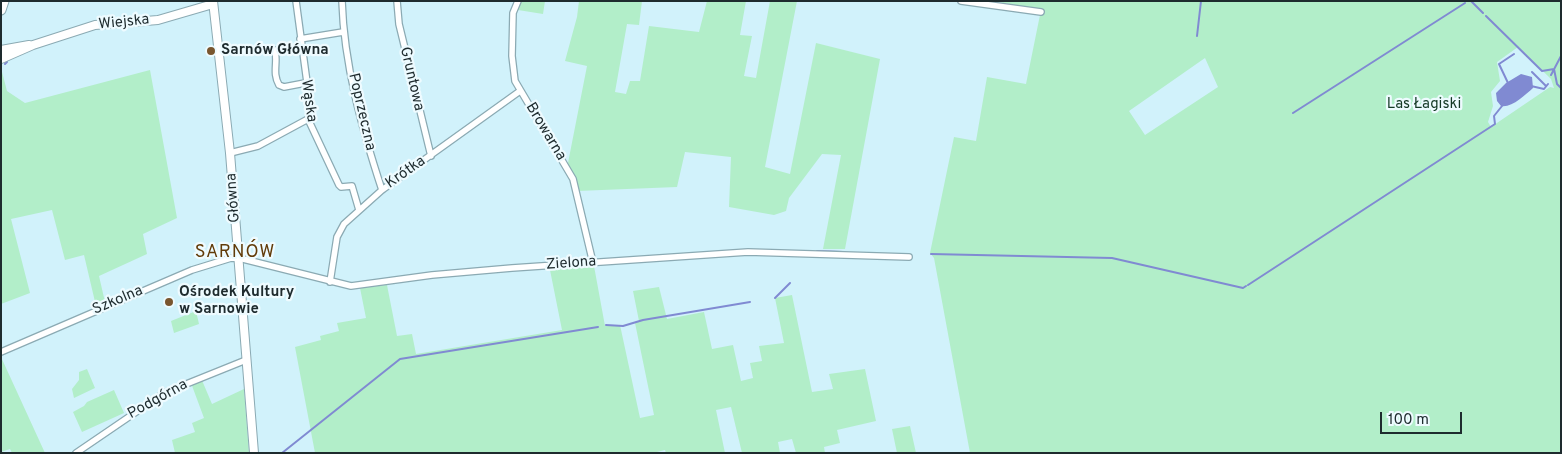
<!DOCTYPE html>
<meta charset="utf-8">
<style>
body{margin:0}
#map{position:relative;width:1562px;height:454px;overflow:hidden;background:#d1f2fb;font-family:Overpass,sans-serif}
canvas{display:block}
.frame{position:absolute;inset:0;border:2px solid #1e2b2e;pointer-events:none}
.scale{position:absolute;left:1380px;top:412px;width:82px;height:22px;box-sizing:border-box;border:2px solid #1e2b2e;border-top:0;padding-left:6px;font-size:15px;line-height:18px;white-space:nowrap;color:#1e2b2e;-webkit-text-stroke:4px #eefbff;paint-order:stroke}
</style>
<div id="map">
<canvas width="1562" height="454"></canvas>
<div class="frame"></div>
<div class="scale">100 m</div>
</div>
<script>
const context = document.querySelector('canvas').getContext('2d');
context.lineJoin = 'round';
function paint(path, color) { context.fillStyle = color; context.fill(path, 'evenodd'); }
function strokePath(path, color, width, dash) { context.strokeStyle = color; context.lineWidth = width; context.lineCap = dash ? 'butt' : 'round'; context.setLineDash(dash || []); context.stroke(path); }
function drawText(font, color, halo, rows, align = 'center') {
  context.font = font + ' Overpass,sans-serif'; context.lineWidth = 4.5; context.setLineDash([]); context.textBaseline = 'middle'; context.strokeStyle = halo; context.fillStyle = color; for (const [text, x, y, turn = 0] of rows) {
    context.save(); context.translate(x, y); context.rotate((+turn || 0) * Math.PI / 180); context.textAlign = isNaN(turn) ? turn : align; if (halo) context.strokeText(text, 0, 0); context.fillText(text, 0, 0); context.restore();
  }
}
paint(new Path2D(`
 M520,1H545L543,14L518,10Z
 M579,1H642L639,25L627,24L615,92L626,94L630,81H640L649,26L699,32L707,1H746L740,35L752,36L744,76L756,78L770,1H797L765,167L790,174L816,43L880,59L845,249H823L841,155L822,154L789,198L786,211L774,215L729,207L731,157L685,152L677,187L577,191L568,163L587,66L565,61L577,17Z
 M993,1H1561V453H970L934,258L930,253L954,137L976,141L987,77L1026,84L1041,10ZM1518,47L1551,79L1554,88L1550,87L1491,127L1488,122L1493,106L1491,92L1500,81L1497,62ZM1205,58L1218,87L1145,135L1129,111Z
 M1,68L7,91L25,103L150,70L177,218L143,234L147,254L99,276L105,302L96,306L84,255L65,260L52,210L11,219L30,293L1,304Z
 M594,266L605,326L620,325L640,418L654,415L635,323L639,321L633,291L659,287L667,319L704,312L712,349L733,345L741,381L753,378L750,363L762,361L759,346L784,343L775,298L792,295L812,392L833,389L829,374L865,369L876,421L837,430L840,443L824,447L825,453H796L792,439L778,442L780,453H742L731,407L716,410L725,453H666L665,450L653,453H315L295,347L321,340L320,336L339,331L337,323L366,318L360,288L387,285L397,336L412,334L416,354L562,330L550,270Z
 M196,311L199,324L174,333L171,321Z
 M1,357L45,453H12L10,449L1,452Z
 M87,369L95,388L74,398L72,389L79,380V372Z
 M201,378L212,404L244,389L249,453H175L172,440L195,432L192,423L204,418L191,383Z
 M114,390L124,413L82,432L73,412L84,406L87,402Z
 M910,426L916,453H897L892,429Z`), '#b2eec9');
paint(new Path2D(`
 M1521,74L1532,77L1533,88C1525,95 1512,108 1501,106L1497,101L1496,93L1506,83Z`), '#808ad2');
strokePath(new Path2D(`
 M1471,1L1483,13
 M1486,16L1542,71L1554,69L1557,84L1561,88
 M1197,36L1201,1
 M5,64L7,62
 M1532,72L1546,86
 M1551,75L1561,56
 M1508,83L1499,64L1514,54
 M1531,86L1544,89L1548,84
 M1293,113L1465,3
 M817,251L843,252
 M931,254L1112,258L1243,288L1246,286
 M1248,285L1495,124L1494,116L1502,106
 M775,298L790,283
 M606,325L623,326L643,320L750,302
 M282,453L400,359L598,327`), '#808ad2', 2);
const street = new Path2D(`
 M296,1L311,112L308,119L339,185L341,187L352,186L359,210
 M342,1C344,65 362,129 382,190
 M397,1L399,24L431,156
 M518,1L513,13L512,56L515,81L573,179L593,263
 M961,1L1041,12
 M300,39L343,32
 M275,50C278,63 272,73 279,85L284,87L305,83
 M230,153L258,146L308,119
 M330,282L337,237L344,224L382,190L520,91
 M1,352L192,270L231,258L243,259L351,286L432,275L512,268L748,252L909,257
 M76,453L164,393L246,360`);
const secondary = new Path2D(`
 M213,1L230,153L254,453
 M1,50L29,45
 M1,59L33,45L95,25L158,20L213,4`);
const primary = new Path2D(`
 M1,10L4,1`);
strokePath(street, '#8baab3', 8);
strokePath(secondary, '#8baab3', 10);
strokePath(primary, '#8baab3', 11);
strokePath(street, '#fff', 5.5);
strokePath(secondary, '#fff', 8);
strokePath(primary, '#fff', 9);
for (const [x, y, r, color] of [
 [211,51,5,"#79562f"],
 [169,302,5,"#79562f"]
]) { const dot = new Path2D(); dot.arc(x, y, r, 0, 2 * Math.PI); context.fillStyle = color; context.fill(dot); strokePath(dot, '#eefbff', 2); }
drawText('15px', '#1e2b2e', '#eefbff', [
 ["Wiejska",124,23,-6],
 ["Gruntowa",411,79,77],
 ["Wąska",308,101,82],
 ["Poprzeczna",361,112,77],
 ["Browarna",545,132,59],
 ["Krótka",406,173,-35],
 ["Główna",234,198,-94],
 ["Zielona",571,264,-4],
 ["Szkolna",118,301,-23],
 ["Podgórna",158,400,-29]
]);
drawText('bold 15px', '#1e2b2e', '#eefbff', [
 ["Sarnów Główna",221,51],
 ["Ośrodek Kultury",179,293],
 ["w Sarnowie",179,310]
], 'left');
drawText('15px', '#143925', '#eefbff', [
 ["Las Łagiski",1424,105]
]);
context.letterSpacing = '1px';
drawText('18px', '#613b09', '#eefbff', [
 ["SARNÓW",235,253]
]);
context.letterSpacing = '0px';
</script>
